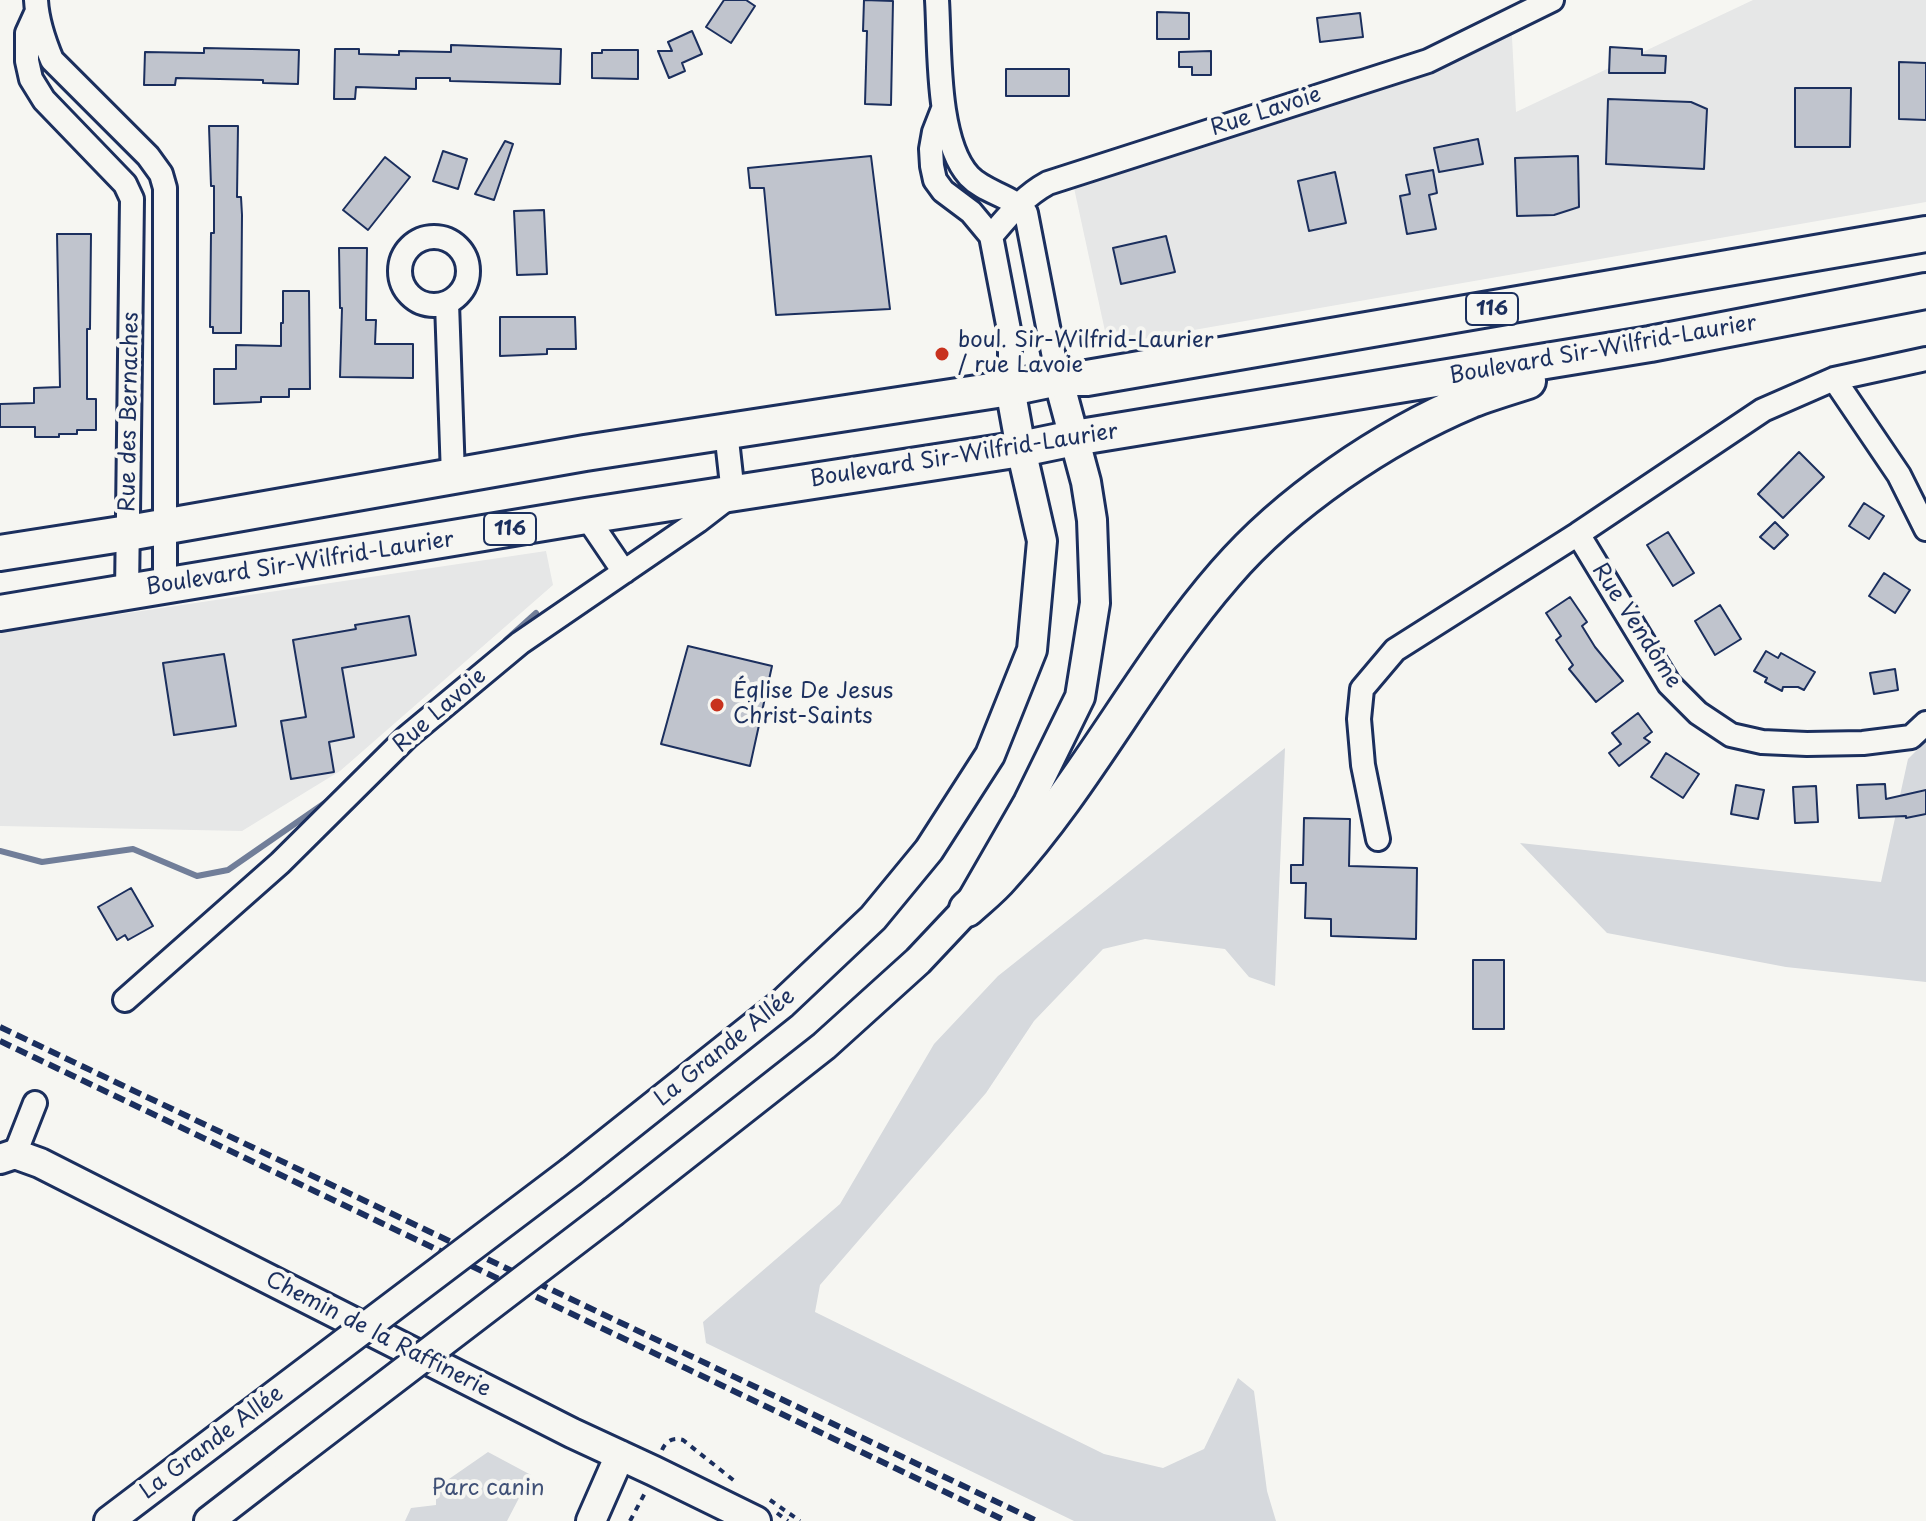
<!DOCTYPE html>
<meta charset="utf-8">
<style>
body{margin:0}
canvas{display:block;background:#f6f6f2}
</style>
<canvas width="1926" height="1521"></canvas>
<script>
const context = document.querySelector('canvas').getContext('2d');
context.lineJoin = 'round';
function paint(path, color) { context.fillStyle = color; context.fill(path, 'evenodd'); }
function strokePath(path, color, width, dash) { context.strokeStyle = color; context.lineWidth = width; context.lineCap = dash ? 'butt' : 'round'; context.setLineDash(dash || []); context.stroke(path); }
function drawText(font, color, halo, rows, align = 'center') {
  context.font = font + ' "Playpen Sans",sans-serif'; context.lineWidth = 8; context.setLineDash([]); context.textBaseline = 'middle'; context.strokeStyle = halo; context.fillStyle = color; for (const [text, x, y, turn = 0] of rows) {
    context.save(); context.translate(x, y); context.rotate((+turn || 0) * Math.PI / 180); context.textAlign = isNaN(turn) ? turn : align; if (halo) context.strokeText(text, 0, 0); context.fillText(text, 0, 0); context.restore();
  }
}
paint(new Path2D(`
 M1753,0H1926V202L1108,345L1071,174L1428,61L1511,19L1516,112Z
 M546,551L553,585L340,771L242,831L0,826V632Z`), '#e6e7e7');
paint(new Path2D(`
 M1926,741V982L1786,967L1607,933L1520,843L1881,882L1908,759Z
 M1285,748L1275,986L1249,977L1225,949L1145,939L1103,949L1034,1021L986,1093L820,1285L815,1312L1104,1454L1163,1468L1204,1449L1238,1378L1254,1391L1267,1491L1276,1521H1074L706,1343L703,1322L840,1204L934,1044L998,976Z
 M488,1452L531,1475L507,1521H405L411,1508L436,1505V1488Z`), '#d6d9dd');
strokePath(new Path2D(`
 M506,640L536,613
 M0,851L42,862L133,849L197,876L228,870L332,798`), '#717e99', 6);
const building = new Path2D(`
 M724,0H746L755,6L731,43L706,27Z
 M864,0L893,1L891,105L865,104L867,31H863Z
 M1157,12L1189,13V39H1157Z
 M1360,13L1363,37L1320,42L1317,18Z
 M692,31L702,54L682,63L685,71L669,78L658,51H672L668,42Z
 M451,45L561,49L560,84L450,81V78H416V89L356,87L355,99H334L335,49H359V54L399,55V51L451,52Z
 M1610,47L1642,49V55L1666,56L1665,73H1609Z
 M204,48L299,50L298,84L263,83V80L176,78L175,85H144L145,52L204,53Z
 M602,50H638V79L592,78V53H602Z
 M1211,51V75H1192V67H1179V52Z
 M1899,62L1926,63V120L1899,119Z
 M1006,69H1069V96H1006Z
 M1795,88H1851L1850,147H1795Z
 M1608,99L1691,102L1707,109L1704,169L1606,164Z
 M209,126H238L237,197H241L242,215L241,333H213V327H210L211,233H214V186H211Z
 M1478,139L1483,164L1439,172L1434,148Z
 M505,141L513,144L494,200L475,194Z
 M443,151L467,159L458,189L433,181Z
 M871,156L890,309L776,315L764,188H750L748,168Z
 M1578,156L1579,207L1554,215L1517,216L1515,158Z
 M385,157L410,177L368,230L343,210Z
 M1433,170L1437,193L1429,195L1436,229L1407,234L1400,196L1410,194L1406,175Z
 M1335,172L1346,223L1309,231L1298,181Z
 M544,210L547,274L517,275L514,211Z
 M57,234H91L90,329H87V399H96V430H77V434H59V437H35V427H0V404L34,403V388L60,387Z
 M1166,236L1175,272L1121,284L1113,248Z
 M339,248H367L366,320H376L375,344H413V378L340,377L342,308H340Z
 M283,291H309L310,389H289V397H261V402L214,404V369H236V345L281,346V323H283Z
 M500,317H575L576,349H547V354L500,356Z
 M1799,452L1824,477L1783,518L1758,494Z
 M1864,503L1884,516L1869,539L1849,526Z
 M1775,522L1788,535L1774,549L1760,537Z
 M1668,532L1694,573L1673,586L1647,545Z
 M1884,573L1910,590L1895,613L1869,596Z
 M1570,597L1587,622L1582,626L1595,647L1623,681L1596,702L1569,669L1573,665L1556,640L1561,636L1546,613Z
 M1720,605L1741,639L1715,655L1695,621Z
 M409,616L416,655L342,668L354,737L329,742L334,772L291,779L281,721L306,717L293,640L356,629L355,625Z
 M688,646L772,666L750,766L661,744Z
 M1766,651L1778,658L1781,653L1815,672L1804,690L1798,687H1783L1782,691L1765,682L1767,678L1754,671Z
 M224,654L236,726L174,735L163,663Z
 M1895,669L1898,690L1874,694L1870,673Z
 M1638,713L1652,732L1644,738L1650,742L1619,766L1609,753L1621,744L1612,733Z
 M1666,753L1699,774L1683,798L1651,777Z
 M1885,784L1886,799L1926,790V814L1906,818V816L1859,818L1857,785Z
 M1736,785L1764,790L1758,819L1731,814Z
 M1816,786L1818,822L1795,823L1793,787Z
 M1304,818L1350,819L1349,866L1417,868L1416,939L1331,936V919L1305,918L1306,883H1291V865H1303Z
 M131,888L153,926L128,940L125,935L117,940L98,907Z
 M1473,960H1504V1029H1473Z`);
paint(building, '#c0c4cd');
strokePath(building, '#1b2f5e', 2);
const minor = new Path2D(`
 M36,0C37,20 44,41 52,60L148,156L161,174L165,188V587
 M937,0C940,48 936,140 969,176C985,193 1011,195 1026,213L1058,378
 M37,11L27,33V61L31,79L44,100L125,184L132,199L127,593
 M943,109L934,132L931,149L932,166L935,180L943,191L971,212L991,236L1010,335V388
 M991,236C1009,215 1024,196 1048,183L1428,61L1552,0
 M400 271a34 34 0 1 1 68 0a34 34 0 1 1-68 0Z
 M447,303L453,476
 M1834,379L1899,475L1926,529
 M586,516L624,572
 M1578,534L1669,684L1698,713L1731,735L1762,742L1807,744L1863,743L1911,737L1926,723
 M1378,839L1363,765L1359,719L1362,689L1395,650L1578,534L1763,410L1834,379L1926,359
 M125,1000L280,863L407,737L520,643L698,521L733,494L726,431
 M15,1154L35,1103`);
const tertiary = new Path2D(`
 M0,1159L15,1154L40,1163L572,1433L654,1471L756,1521
 M572,1171L782,1004L873,918L929,850L990,755L1032,650L1042,541L1021,449L1010,388
 M614,1211L824,1046L918,961L967,909L1028,803L1080,697L1095,603L1092,520L1086,482L1058,378
 M109,1521L245,1418
 M209,1521L288,1460
 M591,1521L620,1455`);
const primary = new Path2D(`
 M0,553L128,533L585,453L1010,388L1058,378H1087L1926,234
 M0,613L586,516L1021,449L1074,438L1650,344L1926,291
 M967,909C979,898 992,888 1002,876C1087,783 1143,668 1225,574C1287,502 1383,437 1471,400C1489,393 1509,387 1528,381`);
strokePath(minor, '#1b2f5e', 28);
strokePath(tertiary, '#1b2f5e', 34);
strokePath(primary, '#1b2f5e', 40);
strokePath(new Path2D(`
 M662,1450C666,1441 673,1437 683,1440L737,1483
 M770,1500L800,1521
 M777,1513L788,1521
 M630,1521L646,1491`), '#1b2f5e', 4, [6, 6]);
strokePath(minor, '#f6f6f2', 22);
strokePath(tertiary, '#f6f6f2', 28);
strokePath(primary, '#f6f6f2', 34);
strokePath(new Path2D(`
 M0,1027L1037,1521
 M0,1041L1006,1521`), '#1b2f5e', 6, [12, 6]);
const tertiaryBridge = new Path2D(`
 M245,1418L572,1171
 M288,1460L614,1211`);
strokePath(tertiaryBridge, '#1b2f5e', 34, []);
strokePath(tertiaryBridge, '#f6f6f2', 28);
for (const [x, y, r, color] of [
 [942,354,8,"#c8321e"],
 [717,705,8,"#c8321e"]
]) { const dot = new Path2D(); dot.arc(x, y, r, 0, 2 * Math.PI); context.fillStyle = color; context.fill(dot); strokePath(dot, '#f6f6f2', 3); }
for (const [x, y, w] of [
 [1492,309,52],
 [510,529,52]
]) { const box = new Path2D(); box.roundRect(x - w / 2, y - 16, w, 32, 6); context.fillStyle = '#f6f6f2'; context.fill(box); strokePath(box, '#1b2f5e', 2); }
drawText('bold 20px', '#1b2f5e', null, [
 ["116",1492,309],
 ["116",510,529]
]);
drawText('22px', '#1b2f5e', '#f6f6f2', [
 ["Rue Lavoie",1266,112,-18],
 ["Boulevard Sir-Wilfrid-Laurier",1603,350,-10],
 ["Rue des Bernaches",130,412,-89],
 ["Boulevard Sir-Wilfrid-Laurier",964,456,-9],
 ["Boulevard Sir-Wilfrid-Laurier",300,564,-9],
 ["Rue Vendôme",1636,626,57],
 ["Rue Lavoie",440,711,-41],
 ["La Grande Allée",725,1048,-39],
 ["Chemin de la Raffinerie",378,1335,27],
 ["La Grande Allée",212,1443,-37]
]);
drawText('22px', '#1b2f5e', '#f6f6f2', [
 ["boul. Sir-Wilfrid-Laurier",958,341],
 ["/ rue Lavoie",958,366],
 ["Église De Jesus",733,692],
 ["Christ-Saints",733,717]
], 'left');
drawText('22px', '#405177', '#f6f6f2', [
 ["Parc canin",488,1489]
]);
</script>
